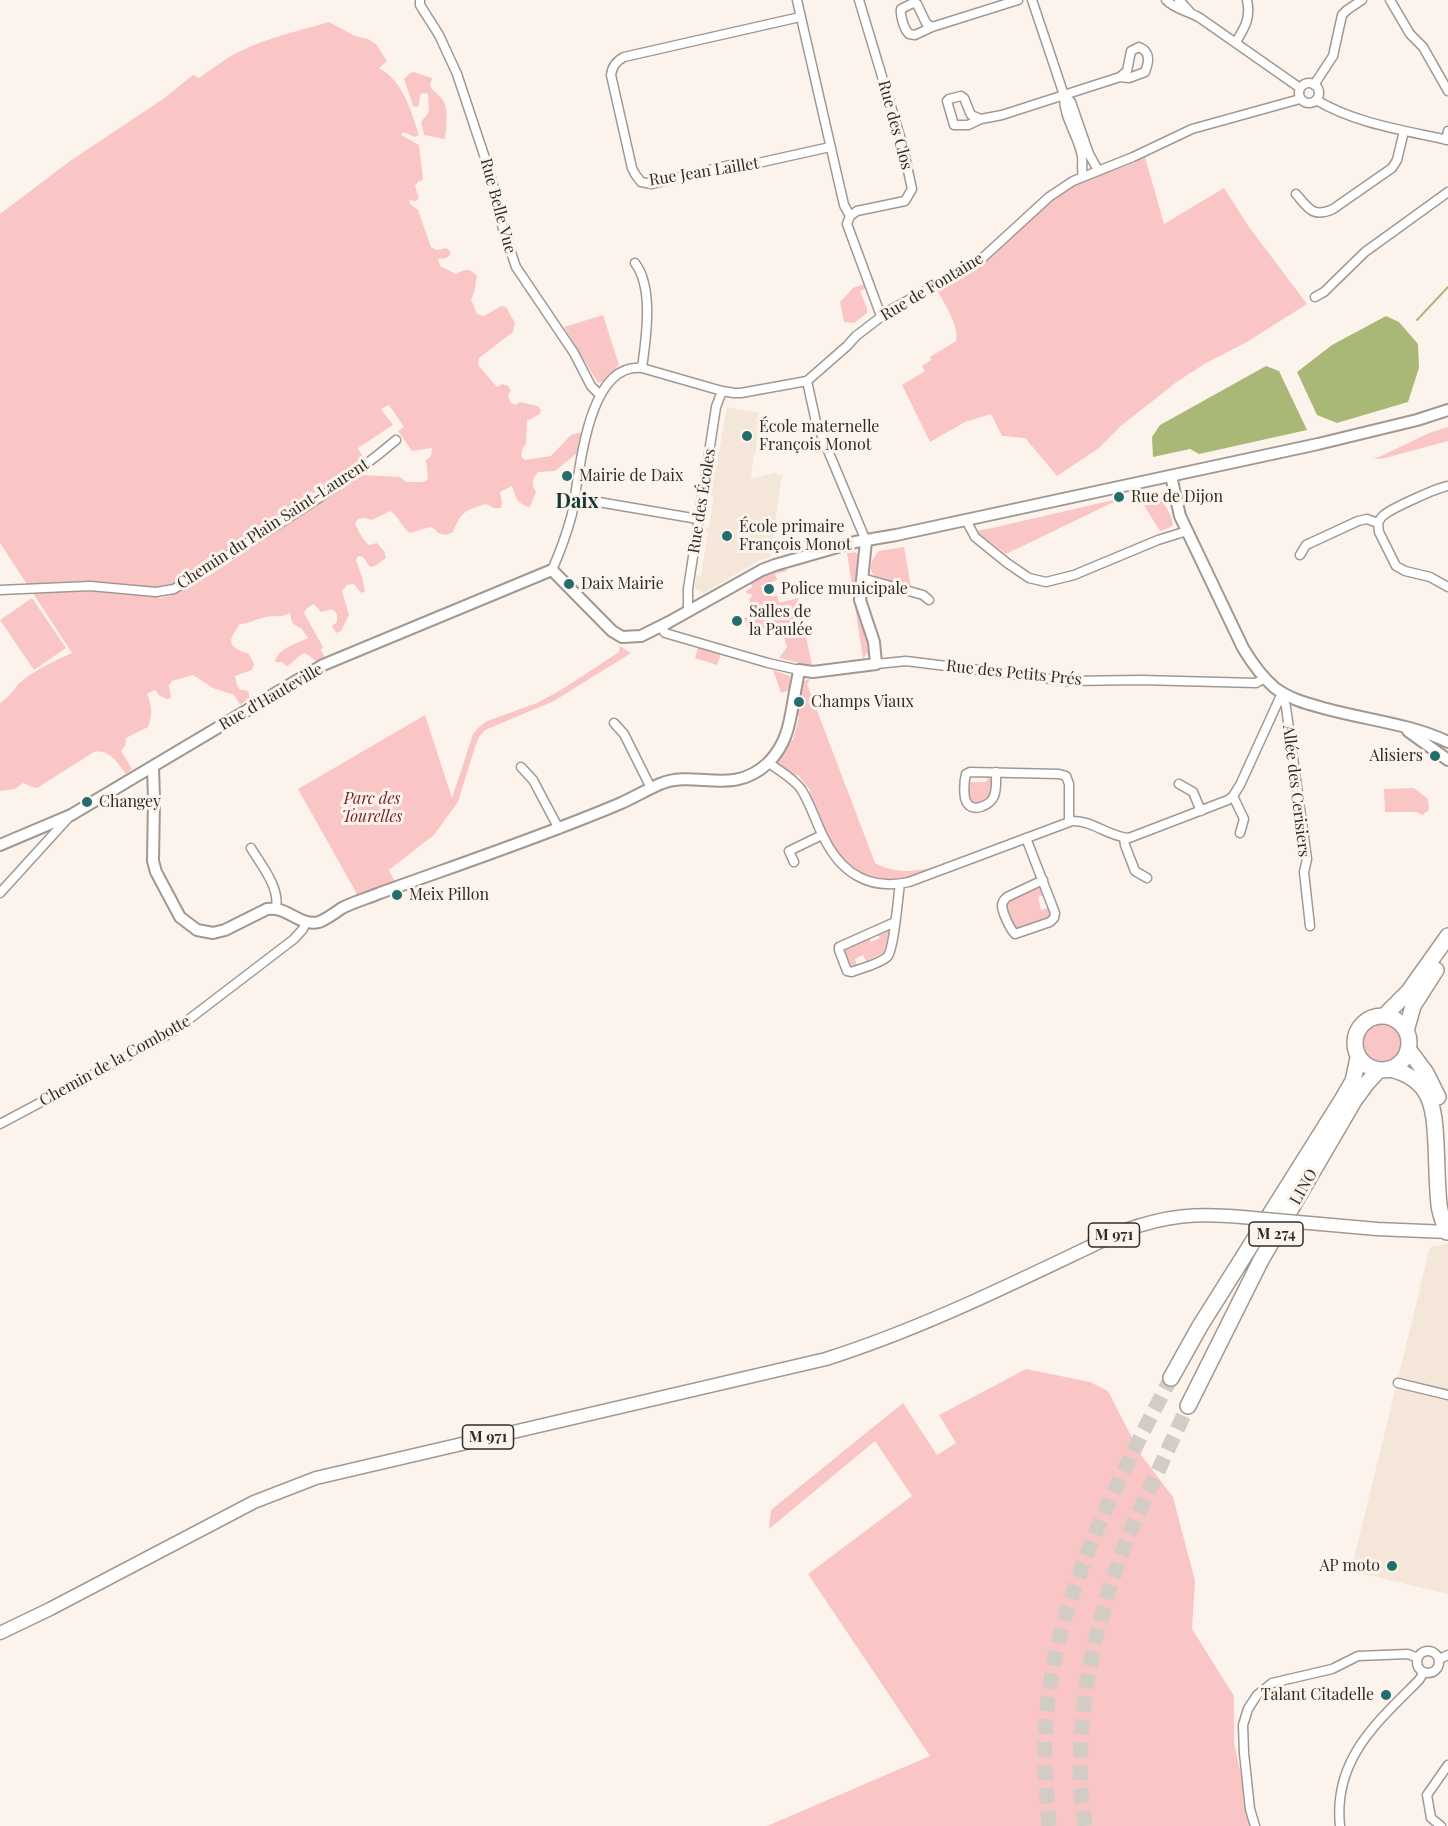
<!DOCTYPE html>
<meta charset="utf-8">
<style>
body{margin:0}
canvas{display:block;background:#fcf4ec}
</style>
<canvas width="1448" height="1826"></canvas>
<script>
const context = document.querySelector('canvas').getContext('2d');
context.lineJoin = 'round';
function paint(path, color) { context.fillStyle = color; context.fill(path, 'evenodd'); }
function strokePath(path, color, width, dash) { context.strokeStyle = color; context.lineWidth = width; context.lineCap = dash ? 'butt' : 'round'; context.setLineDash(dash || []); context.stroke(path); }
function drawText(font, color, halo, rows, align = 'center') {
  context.font = font + ' "Playfair Display",serif'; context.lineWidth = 6; context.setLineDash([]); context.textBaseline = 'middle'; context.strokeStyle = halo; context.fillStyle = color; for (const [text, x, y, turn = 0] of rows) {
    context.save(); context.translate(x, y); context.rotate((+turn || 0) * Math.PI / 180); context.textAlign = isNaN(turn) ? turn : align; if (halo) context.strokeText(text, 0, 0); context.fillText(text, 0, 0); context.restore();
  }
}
paint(new Path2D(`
 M727,407L758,413L756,454H754L751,479L777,472V475H782L780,489L770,557L760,560L704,593L695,588L696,577L701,576L708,533L706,532V528L709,527L714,497L711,496Z
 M1448,1244V1594L1351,1571L1430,1247Z`), '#f4e6d8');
paint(new Path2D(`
 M329,22L355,36L368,39L376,44L387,61L379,68C404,82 410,109 419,135L415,137L403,132L401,135L419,145L423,180L418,182L415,186L419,198L416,201L409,200L410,204L418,210L431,247L437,250L446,248L450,251V255L446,258L438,259L440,266L456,274C466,269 469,268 477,276L474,293L471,299L477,314L484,316L501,306L506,307L515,323L513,332L479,358L478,365L497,387L502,384L508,386L511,391L508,395L510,402L515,405L520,402L538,406L541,410L540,414L527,421L526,444L523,447L521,456L525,460L551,456L571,435L582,432L577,453L555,471L538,472C532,480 531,483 536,492L530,507C516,504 516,497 512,486L500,492L502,502L501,508H494L486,504C466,510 461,511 453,532L446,535L438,533L435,529L430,527L410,533C401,527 399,516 390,511L372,520L365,518L358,519L355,524L363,539L369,545L377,543L384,551L386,558L375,566L370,567L363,557L358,556L356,560L362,577L365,591L361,593L354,584L347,585L342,591L349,615L341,631L336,633L332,626L337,622V614L332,609L321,612L314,604L307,608L304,613L323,647L321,650L326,660L320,664L305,653C297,655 295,663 286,666L282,662H275C278,648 296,644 308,638L302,629L292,623L290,613C281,618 274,615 265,617C256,619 249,624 240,624C227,641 227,647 249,654L254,664L252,670L235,676L237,685L240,690H246L249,693V699L240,705L234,695L213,688L193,675L172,681L169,685L171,698L167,699L160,696L155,690L147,694C152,707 153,713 148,727L126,738L125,746L121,751L132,769L126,774C117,763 110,749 94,752L37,788L32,787L23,783L15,789L0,791V703C8,697 11,694 17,686C28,673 56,660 72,653L0,543V214L70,161L163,99L193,75L199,78C208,72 217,65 226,59C257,40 295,32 329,22ZM389,405L404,427L398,431L412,451L432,448L431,456L426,460L428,479L423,482H406L400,477L362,475L210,575L170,596L159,598L156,588L177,583L326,485L331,487L366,464L358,448L393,425L381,409Z
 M414,72L432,78L430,86C433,92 440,95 443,100C449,110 446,128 445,139L424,135L421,122L429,112L428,94L423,93L420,95L419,105L417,107L413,106L404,79L410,73Z
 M1145,157L1164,224L1224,188L1249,227L1307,304L1247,342L1206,363L1178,381L1122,425L1099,448L1057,476L1025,438L1002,436L991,414L965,422L930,442L902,385L925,371L922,366L931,360L930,357L956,341C960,327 943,301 936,288C986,266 1025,215 1073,186C1095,173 1123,171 1145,157Z
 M864,284L866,288L860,291L867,308V313L854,323L844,322L840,302L853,288Z
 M603,315L619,365L602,382L598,383L564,327Z
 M1448,427V441L1381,459L1372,458L1379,457L1429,433Z
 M1153,494C1164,501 1170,511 1173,524L1171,527L1160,531L1138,496Z
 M1122,498L1006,554L976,531L992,528Z
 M904,547L911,587L876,577C866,569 872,559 879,551Z
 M855,552L860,556L870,650L863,659L847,553Z
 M786,569L787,571L775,574L777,580L761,586L764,596L771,594L772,597L777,595L779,603L798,598L812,665H807L779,658L787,647L779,623L749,633L744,618L755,614L749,598H751L752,594H747L746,591L752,587L751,584L771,572Z
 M32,598L66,648L34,670L0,620Z
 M620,646L631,653L554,701L485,730L479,737L475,747L458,802L434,835L389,870L395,882L358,896L298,789L425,715L452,798L473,734L478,728L487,721L537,703L561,690L619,652Z
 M698,647L721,654L717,665L695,658Z
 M773,670L790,676V690L781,693Z
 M810,679L807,684L875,863C895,874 916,872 938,866V868C928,871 918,876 907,878C845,893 829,838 809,794L810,790L798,775L794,776L779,765L777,761L789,741L793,740L799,717L797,715L800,690L804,681Z
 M989,776C996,786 992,793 986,802L975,804L969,797L968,782H986Z
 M1414,788L1428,799L1429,810L1422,815L1417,812H1385L1384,789Z
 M1036,888H1039L1045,895L1038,897L1041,910L1050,907L1051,914L1046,920L1017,929L1014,926L1006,904L1009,900Z
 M887,929L890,933L887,951L866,961L863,955L855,959L857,966L851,968L848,965L850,964L844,949L848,945L850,948L863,942L862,939L869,937L871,942L880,938L877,933Z
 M1359 1043a22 22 0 1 1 44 0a22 22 0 1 1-44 0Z
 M1026,1369L1090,1382L1108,1391L1141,1455L1173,1497L1195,1581L1192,1629L1234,1696V1743L1252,1826H767L930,1756L808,1574L912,1496L875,1441L769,1529L771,1510L903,1403L937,1455L956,1443L939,1415Z`), '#f9c6c5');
paint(new Path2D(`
 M1386,316L1399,322L1418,344L1419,368L1408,402L1337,423L1317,415L1297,372L1332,345Z
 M1266,366L1279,371L1307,430L1199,454L1190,449L1153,457L1152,437L1160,425Z`), '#aab877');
strokePath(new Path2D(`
 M1417,320L1448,287`), '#aab877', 2);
strokePath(new Path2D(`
 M1049,1826C1047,1796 1044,1765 1045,1735C1050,1609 1114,1487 1171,1378
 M1085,1826L1080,1784L1081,1736L1086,1687L1096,1637L1109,1590L1127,1538L1188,1406`), '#d3ccc5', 15, [15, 8]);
const street = new Path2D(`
 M420,0V5L439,35L457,74L484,155L494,188L503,229L516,267L574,353L591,386L600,395
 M797,0L844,205L850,216
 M859,0L902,143L912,189L905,201L857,211L850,216L847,224L881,316
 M1032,0L1064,95C1063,117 1078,135 1082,156C1083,163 1081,169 1083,176
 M1166,0C1176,10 1189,11 1200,18L1300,88
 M1179,0L1190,12
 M1390,0L1410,34L1423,47L1448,91
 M800,17L624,57C616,61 612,67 611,75L632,168L635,174L641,182L652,184L730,165H749L830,147
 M932,27L926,23L917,4L913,3L901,9C900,16 904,29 909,34L915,35L932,27L1018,0
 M1236,42C1245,27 1251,18 1247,0
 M1299 93a10 10 0 1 1 20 0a10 10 0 1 1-20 0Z
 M1314,85L1333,56L1342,15L1347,10L1362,0
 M1064,95L1071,102L1089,154L1098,170
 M1316,100C1357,124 1403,130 1448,140
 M981,119L971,115L964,98L961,96L949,99L947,101L954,125H968L981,119L1002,115L1120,77L1127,71L1131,51L1139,47C1151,52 1149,62 1145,72L1129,78L1120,77
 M1446,140L1448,131
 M1296,194C1309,209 1313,218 1333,209L1392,168L1397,160L1404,131
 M635,263C654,288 646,338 642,368
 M1315,297L1324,292L1365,252L1448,192
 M807,381L816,422L866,541
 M575,498L698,519
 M966,520L975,537L1007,563L1029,578L1046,582L1074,575L1158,540L1187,531
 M1378,523L1379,532L1396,566L1405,571L1430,577L1448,587
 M1300,555L1306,545L1358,521L1367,519L1378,523C1380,519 1381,517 1384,515C1392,508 1437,488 1448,486
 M552,570C560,552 567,533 572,514C580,475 586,362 642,368L722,391L734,393H741L807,381L847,346L856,336L890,310L977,263L1049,197L1073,181L1133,157L1192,129L1300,99
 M862,578L923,595L929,600
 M0,590L90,586L156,592L174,589C249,541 328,498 396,440
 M690,610L688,607V589L716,407L722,391
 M665,624L663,630L665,633L768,663L799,670
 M876,664L906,661L1068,681L1141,680L1256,683L1265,678
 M1282,693L1286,707L1307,859L1304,872L1310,926
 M614,723L624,734L651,788
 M768,762C779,771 793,778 801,789C810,803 815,820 823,836C840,872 868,891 909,882L1072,821C1092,820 1109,837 1129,838L1228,800L1233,796L1240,785L1282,693
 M521,767L533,780L559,829
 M996,772C996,779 997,789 994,796C991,805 973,813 967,803C963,797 964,781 966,774L970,772L1059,774L1066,776L1069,784V822
 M1179,784L1193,792L1201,811
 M1233,796L1244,819L1240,833
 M1026,838L1055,913L1054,918L1050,922L1015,934C1010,929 1003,914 1002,906C1002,901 1004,900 1007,897L1043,880
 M1124,838L1125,845L1135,871L1147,878
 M251,848C261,865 280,887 276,908
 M794,862L789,851L822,835
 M0,893L70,816
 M895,922L839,947V950L847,971L852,972C862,968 879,964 887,957C894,951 898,896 900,884
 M0,1124L171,1033L294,939L303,929L306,922
 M1398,1383L1448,1395
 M1417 1662a11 11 0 1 1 22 0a11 11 0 1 1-22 0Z
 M1439,1659L1448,1655
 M1255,1826L1250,1809L1244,1753L1243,1725L1248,1709L1257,1695L1272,1683L1332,1669L1358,1656L1408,1654L1418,1658
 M1340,1826C1333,1760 1376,1723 1419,1680L1424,1672
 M1441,1826L1431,1818L1427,1795L1448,1765`);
const secondary = new Path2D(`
 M1171,476L1180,516L1243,648C1252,663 1262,677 1275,688C1291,700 1309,704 1327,709C1367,720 1411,724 1448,742
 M1408,731L1448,760
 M153,767L154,800L153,861L156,872L180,917L197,930L213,933L225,930L267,909C288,906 299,927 319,922C327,919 335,913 342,908C354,902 368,898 380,893C460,864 541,837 619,804C633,798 646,790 660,784C696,769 732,797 768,763C789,742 790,719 795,692C796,685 798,678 799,670L813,672L876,664L874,642L860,600L866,541
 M0,845L71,815L323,665L552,570L612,631L622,637L641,636L669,622L762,570L775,565L855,542L896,535L1318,444L1417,420L1448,410`);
const primary = new Path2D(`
 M1309,1223L1377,1229L1448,1232
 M0,1633L50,1609L254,1502L316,1478L826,1359C930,1326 1025,1277 1123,1231C1167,1215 1196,1213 1242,1217`);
const highway = new Path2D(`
 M1355 1043a27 27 0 1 1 54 0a27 27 0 1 1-54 0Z
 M1384,1016L1409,991L1448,936
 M1406,1031L1413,1006L1436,970
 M1408,1049L1426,1073L1438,1097
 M1390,1069C1432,1079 1434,1107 1436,1144C1437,1165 1437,1185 1439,1205C1440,1214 1444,1223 1447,1232
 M1171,1378L1200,1326L1342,1100L1353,1081L1358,1058
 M1188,1406L1261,1260L1355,1099L1367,1083L1379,1070`);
strokePath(street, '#a19991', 11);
strokePath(secondary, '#a19991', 14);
strokePath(primary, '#a19991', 15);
strokePath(highway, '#a19991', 18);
strokePath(street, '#fff', 8);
strokePath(secondary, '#fff', 10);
strokePath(primary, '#fff', 12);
strokePath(highway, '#fff', 15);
const primaryBridge = new Path2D(`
 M1242,1217L1309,1223`);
strokePath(primaryBridge, '#a19991', 15, []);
strokePath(primaryBridge, '#fff', 12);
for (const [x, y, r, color] of [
 [747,436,6,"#236e6d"],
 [567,476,6,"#236e6d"],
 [1119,497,6,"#236e6d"],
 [727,536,6,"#236e6d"],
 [569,584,6,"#236e6d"],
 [769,589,6,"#236e6d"],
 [737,621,6,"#236e6d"],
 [799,702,6,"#236e6d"],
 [1435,756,6,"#236e6d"],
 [87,802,6,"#236e6d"],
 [397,895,6,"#236e6d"],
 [1392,1566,6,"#236e6d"],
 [1386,1695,6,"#236e6d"]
]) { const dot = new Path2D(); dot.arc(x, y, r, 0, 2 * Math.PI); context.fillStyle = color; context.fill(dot); strokePath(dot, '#fcf4ec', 2); }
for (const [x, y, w] of [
 [1276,1234,54],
 [1114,1235,51],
 [488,1437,51]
]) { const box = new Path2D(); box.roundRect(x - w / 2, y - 12, w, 24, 4.5); context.fillStyle = '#fcf4ec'; context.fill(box); strokePath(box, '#2e2b28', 1.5); }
drawText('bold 15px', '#2e2b28', null, [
 ["M 274",1276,1234],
 ["M 971",1114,1235],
 ["M 971",488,1437]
]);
drawText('16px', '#2e2b28', '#fcf4ec', [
 ["Rue des Clos",895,125,75],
 ["Rue Jean Laillet",704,172,-9],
 ["Rue Belle Vue",498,206,75],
 ["Rue de Fontaine",932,287,-31],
 ["Rue des Écoles",702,501,-81],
 ["Chemin du Plain Saint-Laurent",273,524,-33],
 ["Rue des Petits Prés",1014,673,6],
 ["Rue d'Hauteville",271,697,-30],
 ["Allée des Cerisiers",1296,791,83],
 ["Chemin de la Combotte",115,1061,-29],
 ["LINO",1304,1187,-60]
]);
drawText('16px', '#2e2b28', '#fcf4ec', [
 ["École maternelle",759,427],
 ["François Monot",759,445],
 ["Mairie de Daix",579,476],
 ["Rue de Dijon",1131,497],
 ["École primaire",739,527],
 ["François Monot",739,545],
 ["Daix Mairie",581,584],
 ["Police municipale",781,589],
 ["Salles de",749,612],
 ["la Paulée",749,630],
 ["Champs Viaux",811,702],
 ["Alisiers",1423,756,"right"],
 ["Changey",99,802],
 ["Meix Pillon",409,895],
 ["AP moto",1380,1566,"right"],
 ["Talant Citadelle",1374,1695,"right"]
], 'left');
drawText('italic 16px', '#77212a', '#fcf4ec', [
 ["Parc des",372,799],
 ["Tourelles",372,817]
]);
drawText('bold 20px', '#143737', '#fcf4ec', [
 ["Daix",577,502]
]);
</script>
